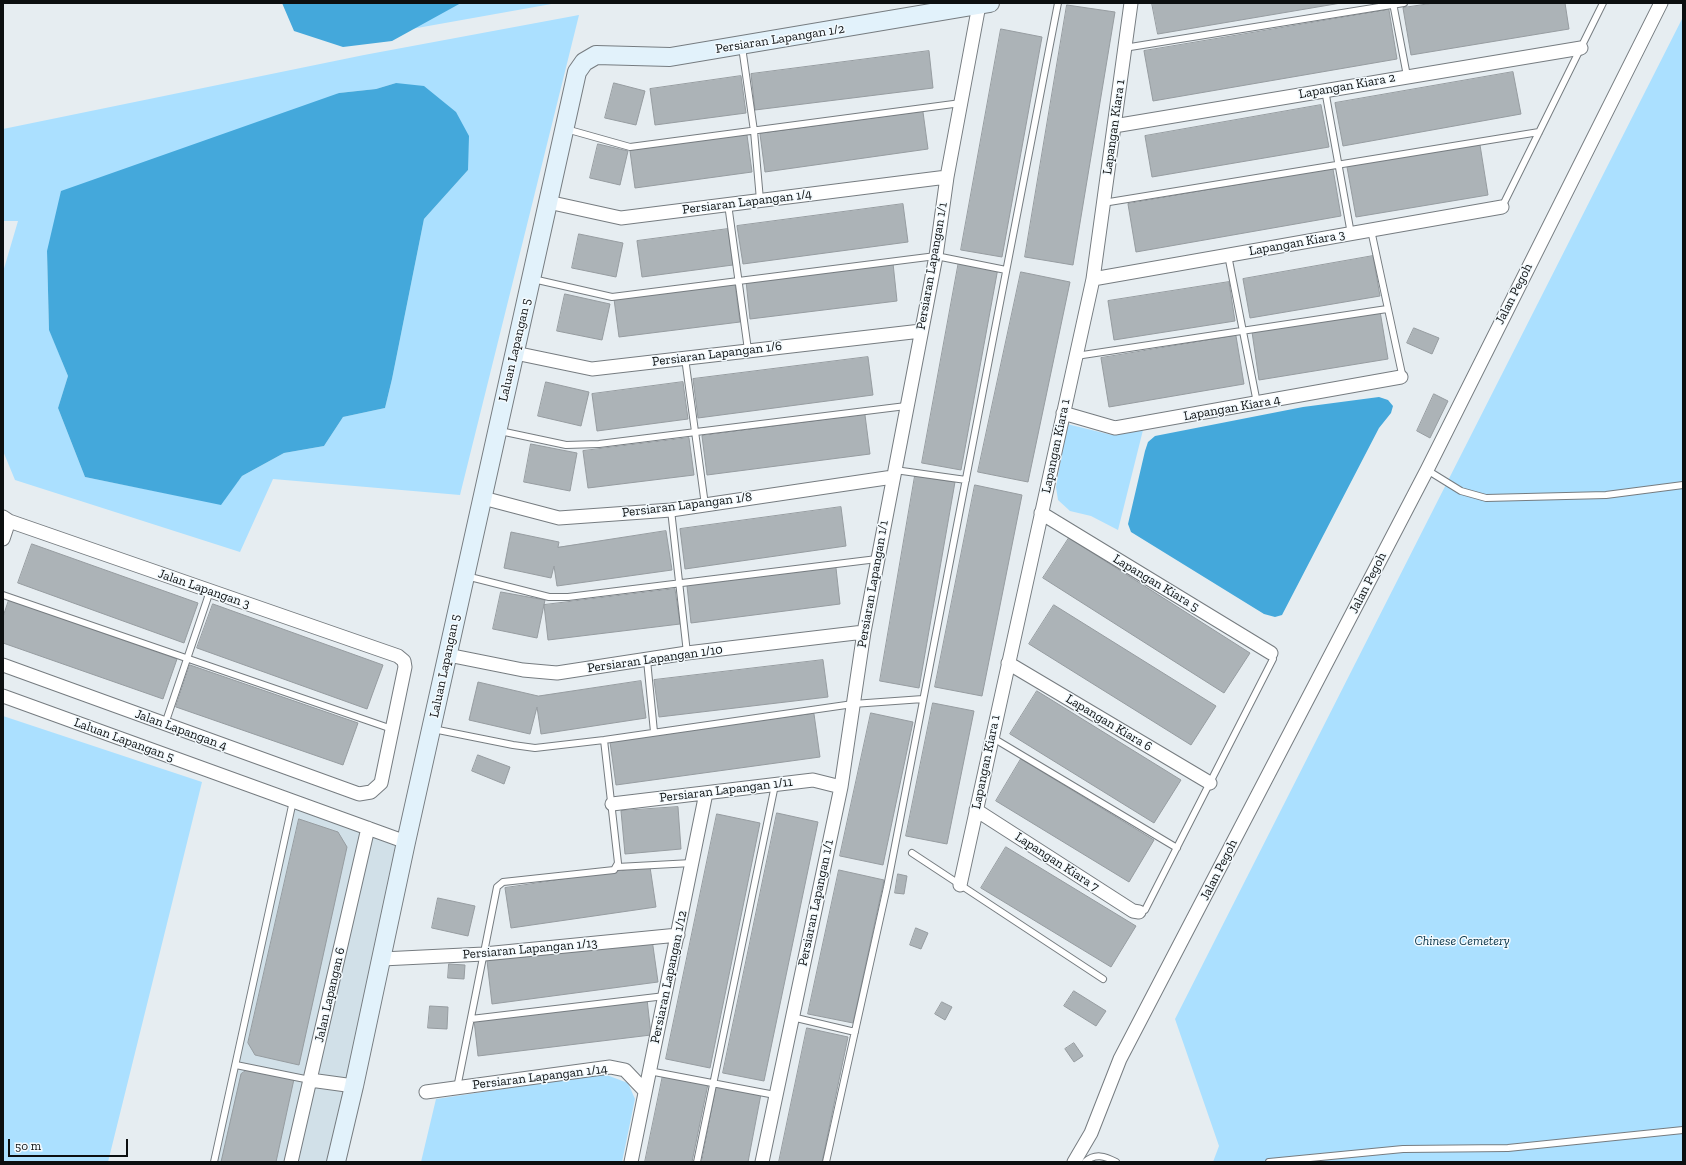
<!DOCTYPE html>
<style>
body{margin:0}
#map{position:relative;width:1686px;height:1165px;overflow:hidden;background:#e6edf1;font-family:"Zilla Slab",serif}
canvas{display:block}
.frame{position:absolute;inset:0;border:4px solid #0c0f10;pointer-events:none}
.scale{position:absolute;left:8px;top:1139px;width:120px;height:18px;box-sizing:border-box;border:2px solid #0c0f10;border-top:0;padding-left:5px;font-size:12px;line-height:14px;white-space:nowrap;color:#0c0f10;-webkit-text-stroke:3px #f3fafe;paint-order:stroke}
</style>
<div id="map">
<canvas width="1686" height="1165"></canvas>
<div class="frame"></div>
<div class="scale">50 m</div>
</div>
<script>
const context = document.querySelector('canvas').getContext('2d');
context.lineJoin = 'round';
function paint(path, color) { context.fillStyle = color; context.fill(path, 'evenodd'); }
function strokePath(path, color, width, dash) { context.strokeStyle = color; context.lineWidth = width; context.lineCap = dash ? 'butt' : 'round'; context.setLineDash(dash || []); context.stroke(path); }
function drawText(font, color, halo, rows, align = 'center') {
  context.font = font + ' "Zilla Slab",serif'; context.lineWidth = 3; context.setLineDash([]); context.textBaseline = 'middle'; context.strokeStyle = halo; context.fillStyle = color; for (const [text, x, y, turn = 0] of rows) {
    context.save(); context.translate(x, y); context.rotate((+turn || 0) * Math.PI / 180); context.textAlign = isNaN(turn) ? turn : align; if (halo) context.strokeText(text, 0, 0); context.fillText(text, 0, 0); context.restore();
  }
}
paint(new Path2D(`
 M292,805L404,841L340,1162H213Z`), '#d1e0e8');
paint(new Path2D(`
 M312,3H557L361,38Z
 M579,15L460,495L273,479L240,552L15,480L3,451V272L18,221H3V129L364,55ZM396,83L468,170L424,219L392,379L385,408L343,417L324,446L284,453L242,476L220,504L85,477L58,408L68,376L49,329L47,251L339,93L376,89Z
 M1683,17V1162H1213L1219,1146L1175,1019Z
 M1067,424L1112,435L1143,430L1118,530L1091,516L1070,511L1058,500L1056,487Z
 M3,716L202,782L108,1162H3Z
 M604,1074L628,1083L635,1099L622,1162H421L436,1099Z`), '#abe0ff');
paint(new Path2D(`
 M282,3H461L392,41L343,47L294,31Z
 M396,83L424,86L456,112L469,136L468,170L424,219L392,379L385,408L343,417L324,446L284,453L242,476L221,505L85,477L58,408L68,376L49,330L47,251L61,191L339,93L376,89Z
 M1379,397L1388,400L1393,406L1391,413L1379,428L1282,615L1275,617L1264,614L1131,532L1128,524L1145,451L1148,442L1155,436L1303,407Z`), '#44a8db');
const building = new Path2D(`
 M1152,3H1341L1158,34Z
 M1434,3H1565L1569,29L1411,55L1403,8Z
 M1067,5L1115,12L1073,265L1025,257Z
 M1389,10L1397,59L1153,101L1144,51Z
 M1001,29L1042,37L1002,257L961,250Z
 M929,51L933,88L755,110L751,74Z
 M1513,72L1521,114L1343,146L1335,103Z
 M741,76L746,113L655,125L650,89Z
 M614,83L645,91L636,125L605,118Z
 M1321,105L1329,147L1152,177L1145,136Z
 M923,112L928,149L765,172L760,134Z
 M747,135L752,172L635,188L630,151Z
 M598,144L628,151L620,185L590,178Z
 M1480,145L1488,195L1356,217L1347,167Z
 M1333,169L1341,216L1136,252L1128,204Z
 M903,204L908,242L743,264L737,226Z
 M728,229L733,265L642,277L637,241Z
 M579,234L623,243L616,277L572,268Z
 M1373,256L1380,296L1250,318L1243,279Z
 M959,261L998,268L961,470L922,463Z
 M893,263L897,301L750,319L746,281Z
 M1021,272L1070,282L1028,482L978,472Z
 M1229,282L1235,321L1114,340L1108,301Z
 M735,284L740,322L619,337L614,299Z
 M565,294L610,304L602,340L557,331Z
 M1380,311L1388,359L1259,380L1252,332Z
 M1414,328L1439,338L1432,354L1407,343Z
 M1236,336L1244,384L1109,407L1101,358Z
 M868,357L873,395L698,418L693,379Z
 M546,382L589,392L581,426L538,416Z
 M683,382L688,419L597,431L592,394Z
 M1434,394L1448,401L1430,438L1417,431Z
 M865,415L870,454L707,475L702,436Z
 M689,438L694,475L588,488L583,451Z
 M531,444L577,453L570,491L524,482Z
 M915,476L955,482L919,688L880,681Z
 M975,485L1022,495L982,696L935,687Z
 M841,507L846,546L685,569L680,529Z
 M666,531L672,570L557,586L554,566L551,578L504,568L511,532L559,542L558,547Z
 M1069,538L1250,653L1224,693L1043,578Z
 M32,544L198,603L184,643L18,583Z
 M836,568L840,604L691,623L687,586Z
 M675,589L680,624L548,640L544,605Z
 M501,592L545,600L537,638L493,629Z
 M9,600L177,659L163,699L3,643V617Z
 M213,604L383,665L367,709L197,648Z
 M1054,605L1216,706L1191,745L1029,644Z
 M823,660L828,697L659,717L654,680Z
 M190,665L358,723L343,765L176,707Z
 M641,681L646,718L541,734L537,707L530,734L469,720L478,682L538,696Z
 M1037,691L1181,780L1154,823L1010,734Z
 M933,703L974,711L947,844L906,836Z
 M871,713L913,722L883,865L840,856Z
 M814,714L820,757L616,785L610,742Z
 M478,755L510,767L504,784L472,771Z
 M1021,759L1154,840L1129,882L996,801Z
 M678,807L681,849L625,854L621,811Z
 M777,813L818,822L764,1081L723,1073Z
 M717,814L760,823L710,1068L666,1059Z
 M299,819L338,832L347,847L299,1065L255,1055L248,1043Z
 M1006,847L1136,926L1111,967L981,888Z
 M650,867L656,907L511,928L505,888Z
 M839,870L884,880L853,1023L808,1014Z
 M898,874L907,876L904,894L895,893Z
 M438,898L475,906L468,936L432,928Z
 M916,928L928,933L921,949L910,945Z
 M652,939L658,982L492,1004L487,961Z
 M449,964L465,965L464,979L448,978Z
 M1074,991L1106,1011L1096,1026L1064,1006Z
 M647,999L651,1035L478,1056L474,1020Z
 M942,1002L952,1007L945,1020L935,1014Z
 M430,1006L448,1007L447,1029L428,1028Z
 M807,1028L848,1037L822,1162H779Z
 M1074,1043L1083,1056L1074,1062L1065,1049Z
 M250,1068L294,1079L276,1162H221L241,1074Z
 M663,1075L708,1084L692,1162H645Z
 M717,1085L761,1094L748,1162H702Z`);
paint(building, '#acb3b7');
strokePath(building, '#969ca0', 1);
const lane = new Path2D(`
 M1393,3L1407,76
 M742,47L754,131L760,200
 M1124,48L1404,3
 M1325,90L1351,234
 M566,129L630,147L961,103
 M1103,203L1539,132
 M728,204L748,350
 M1502,207L1603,3
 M1371,230L1402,374L1401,377
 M1228,255L1257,403
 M533,279L612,297L936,256L1006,270
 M1076,356L1387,309
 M685,358L705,505
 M500,431L566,445L599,444L906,406
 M895,470L966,480
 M1427,470L1461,491L1486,498L1606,495L1683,485
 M671,510L687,653
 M466,576L549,597H568L877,559
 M3,595L392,729
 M647,660L654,732
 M165,724L210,591
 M433,729L513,745L535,748L604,740L853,704L923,699
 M993,738L1177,848
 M912,853L1103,979
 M617,867L692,863
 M1139,912L1145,910L1273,659L1271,653
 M792,1017L855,1032
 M471,1019L665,996
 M236,1065L310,1080
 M649,1071L775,1095
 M457,1088L497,887L503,882L614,870L618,863L604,740
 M214,1162L293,801
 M697,1162L775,785
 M826,1162L887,887L1058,3
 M1085,1162C1095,1153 1105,1156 1116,1162
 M1269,1162L1403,1149L1508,1148L1683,1130`);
const street = new Path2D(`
 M1114,126L1581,48
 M548,202L621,218L947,177
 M1093,279L1502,207
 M515,353L592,369L921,331
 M1063,413L1115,428L1401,377
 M483,498L559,518L671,510L893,477
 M1041,513L1271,653
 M3,517L9,521L398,656L404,661L405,667L381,783L371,792L359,794L3,665
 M3,539L9,521
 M448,655L523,670L557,673L687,653L864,632
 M1008,663L1210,783
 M3,696L406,842
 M612,804L813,780L841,787
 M976,810L1133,911L1139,912
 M960,885L1093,279L1131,3
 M382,959L484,954L678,935
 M310,1080L354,1086
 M426,1092L610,1067L625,1070L645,1091
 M291,1162L368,828
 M631,1162L706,793
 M762,1162L841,787L864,632L936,256L947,177L979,5
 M1074,1162L1091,1133L1120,1059L1427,470L1661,3`);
const secondary = new Path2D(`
 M336,1162L354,1086L406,842L577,72L584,62L596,55L670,57L990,3`);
strokePath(lane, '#767c80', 8);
strokePath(street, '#767c80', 15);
strokePath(secondary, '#767c80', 20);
strokePath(lane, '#fff', 6);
strokePath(street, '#fff', 13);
strokePath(secondary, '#e2f2fb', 18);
drawText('13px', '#0c0f10', '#f3fafe', [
 ["Persiaran Lapangan 1/2",780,39,-9],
 ["Lapangan Kiara 2",1347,86,-10],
 ["Lapangan Kiara 1",1114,127,-82],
 ["Persiaran Lapangan 1/4",747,202,-7],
 ["Lapangan Kiara 3",1297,243,-10],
 ["Persiaran Lapangan 1/1",932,266,-80],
 ["Jalan Pegoh",1514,294,-63],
 ["Laluan Lapangan 5",515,350,-77],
 ["Persiaran Lapangan 1/6",717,354,-7],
 ["Lapangan Kiara 4",1232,408,-10],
 ["Lapangan Kiara 1",1056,446,-78],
 ["Persiaran Lapangan 1/8",687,505,-7],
 ["Lapangan Kiara 5",1156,583,31],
 ["Jalan Pegoh",1368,583,-63],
 ["Persiaran Lapangan 1/1",873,584,-80],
 ["Jalan Lapangan 3",204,589,19],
 ["Persiaran Lapangan 1/10",655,659,-8],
 ["Laluan Lapangan 5",445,666,-78],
 ["Lapangan Kiara 6",1109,723,31],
 ["Jalan Lapangan 4",181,730,20],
 ["Laluan Lapangan 5",124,740,20],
 ["Lapangan Kiara 1",986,762,-78],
 ["Persiaran Lapangan 1/11",726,790,-7],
 ["Lapangan Kiara 7",1057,862,33],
 ["Jalan Pegoh",1219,870,-63],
 ["Persiaran Lapangan 1/1",816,903,-78],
 ["Persiaran Lapangan 1/13",530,949,-5],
 ["Persiaran Lapangan 1/12",669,977,-78],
 ["Jalan Lapangan 6",330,995,-77],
 ["Persiaran Lapangan 1/14",540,1077,-7]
]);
drawText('italic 13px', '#043146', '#f3fafe', [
 ["Chinese Cemetery",1462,941]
]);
</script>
